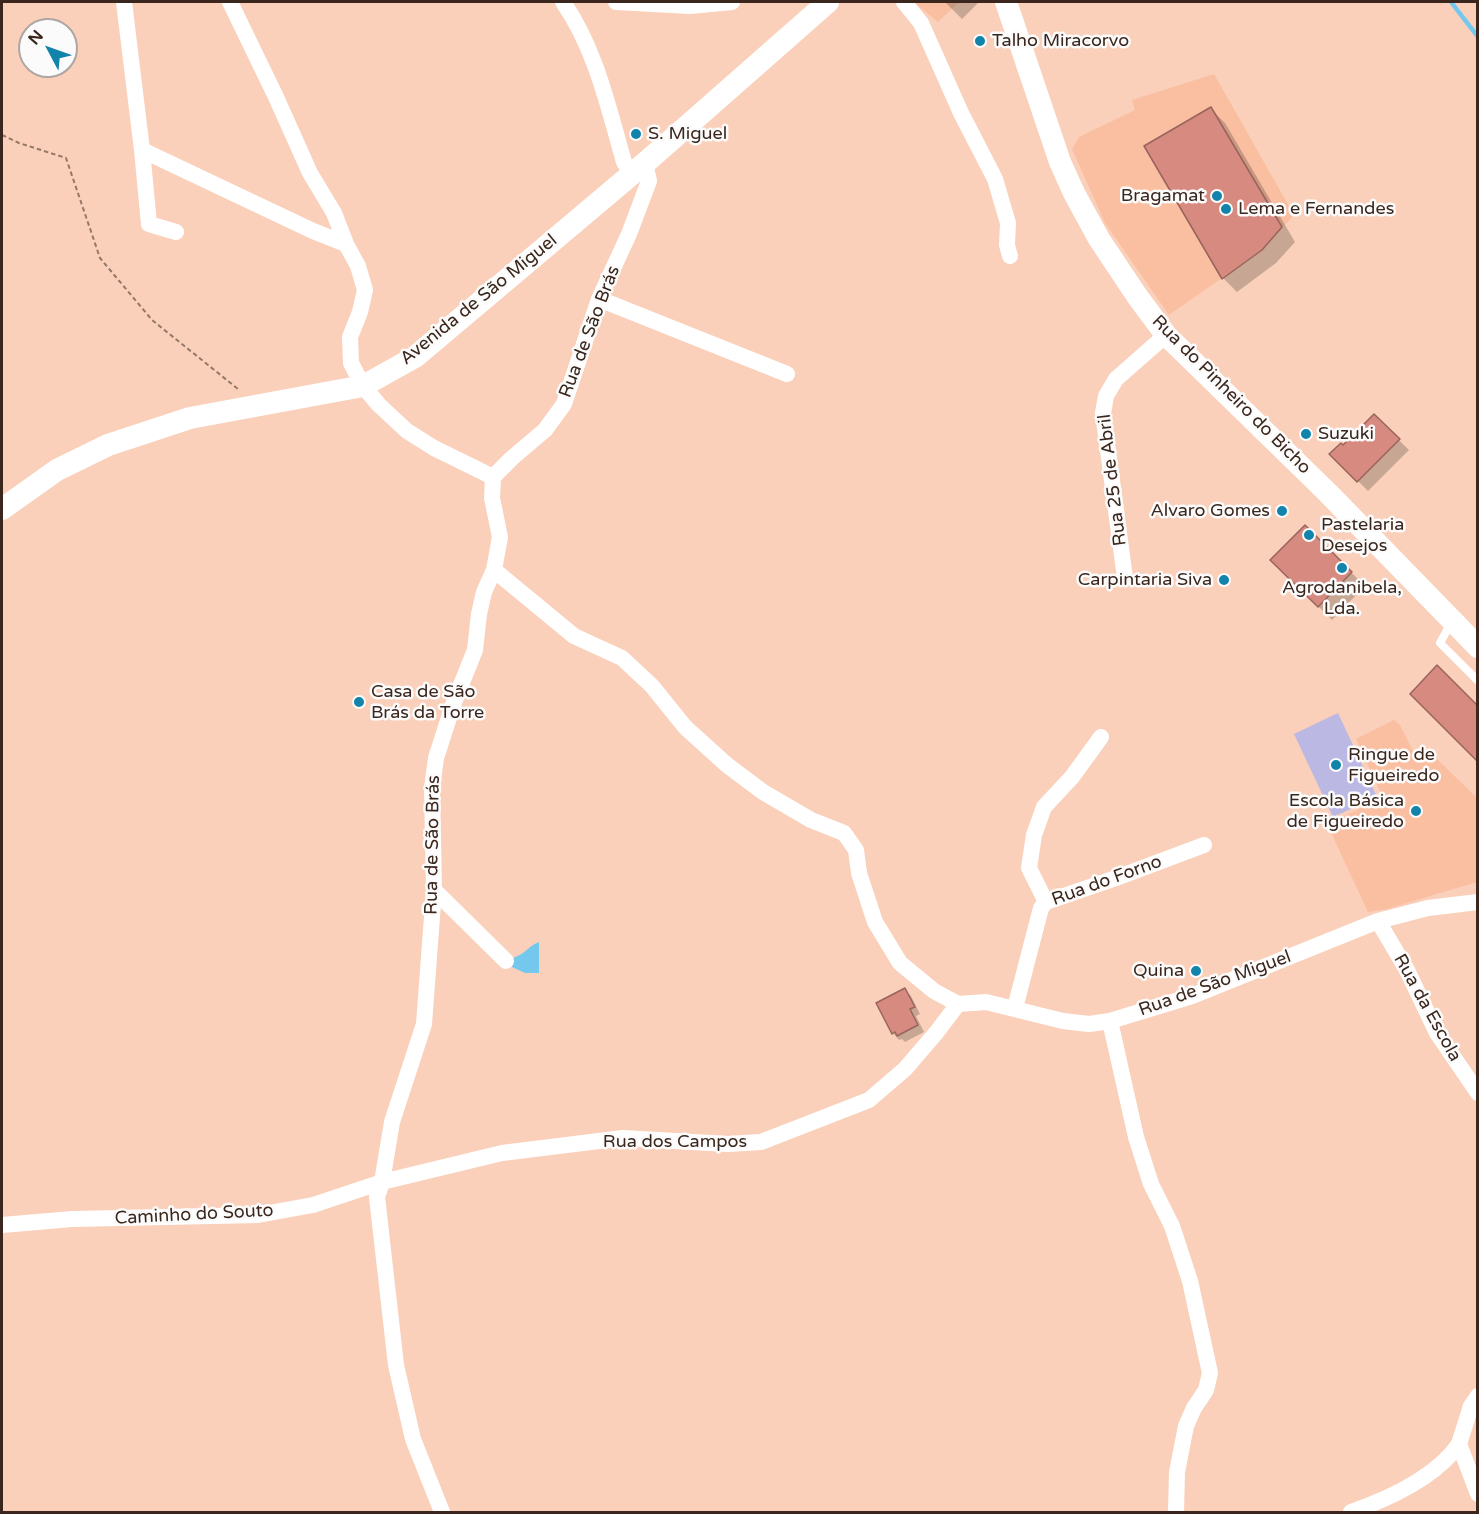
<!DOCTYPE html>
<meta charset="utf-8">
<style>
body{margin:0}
#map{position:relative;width:1479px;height:1514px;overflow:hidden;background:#fad0ba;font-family:"Varela Round",sans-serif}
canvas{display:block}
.frame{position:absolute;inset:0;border:3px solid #3a261c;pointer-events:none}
.north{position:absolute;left:18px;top:18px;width:60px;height:60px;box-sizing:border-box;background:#fbfbfb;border:2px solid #aea6a2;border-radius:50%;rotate:311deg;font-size:16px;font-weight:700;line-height:24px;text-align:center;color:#3a261c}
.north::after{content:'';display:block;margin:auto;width:21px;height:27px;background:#1283aa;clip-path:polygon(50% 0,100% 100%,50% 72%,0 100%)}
</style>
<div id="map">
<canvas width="1479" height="1514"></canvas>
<div class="frame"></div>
<div class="north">N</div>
</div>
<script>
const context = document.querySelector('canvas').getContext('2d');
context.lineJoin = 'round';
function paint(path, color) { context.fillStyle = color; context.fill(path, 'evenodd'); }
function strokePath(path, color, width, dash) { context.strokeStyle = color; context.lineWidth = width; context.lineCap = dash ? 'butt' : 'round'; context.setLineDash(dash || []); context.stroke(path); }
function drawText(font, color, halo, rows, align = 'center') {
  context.font = font + ' "Varela Round",sans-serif'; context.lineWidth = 5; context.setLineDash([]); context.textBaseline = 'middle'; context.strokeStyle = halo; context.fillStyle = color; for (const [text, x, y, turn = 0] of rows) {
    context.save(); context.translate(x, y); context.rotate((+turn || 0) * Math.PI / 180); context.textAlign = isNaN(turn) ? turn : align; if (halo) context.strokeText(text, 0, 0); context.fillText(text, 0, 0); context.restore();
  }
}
paint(new Path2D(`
 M914,2H959L938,22Z
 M1214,74L1294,215L1262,250L1169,315L1105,223L1072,149L1079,137L1135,110L1132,100Z
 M1394,720L1400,725L1419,763L1436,758L1477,798V882L1387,909L1368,912L1327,824L1383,798L1356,739Z`), '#fabea0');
paint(new Path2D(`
 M1338,713L1377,797L1333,817L1294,734Z`), '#bbb8e4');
paint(new Path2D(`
 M539,942V973H525L512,967L513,958C527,953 528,946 539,942Z`), '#74c8ed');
paint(new Path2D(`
 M945,2H979L962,19Z
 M1211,109L1225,123L1295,242L1276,263L1237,292L1223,278Z
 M1374,416L1409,450L1368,491L1331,454L1343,447Z
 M1305,527L1365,586L1332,620L1272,560Z
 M904,989L911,996L920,1014L916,1016L924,1032L905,1042L902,1039L899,1040L893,1033Z`), '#0003');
strokePath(new Path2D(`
 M1451,2L1478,37`), '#74c8ed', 4.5);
const building = new Path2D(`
 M1211,107L1282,227L1262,250L1222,279L1144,146Z
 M1374,414L1400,439L1357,482L1329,454L1341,443L1343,445Z
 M1305,525L1352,572L1318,607L1270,560Z
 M1437,665L1478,706V762L1410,694Z
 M905,988L915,1007L910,1009L918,1025L897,1036L895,1032L892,1034L876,1003Z`);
paint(building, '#d78a7f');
strokePath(building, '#99645d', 1.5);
strokePath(new Path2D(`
 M2,135L19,143L66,158L100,258L152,320L238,389`), '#967768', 2, [4.5, 3]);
strokePath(new Path2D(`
 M1452,621L1440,643L1478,681`), '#fff', 8);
strokePath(new Path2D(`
 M124,2L142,150
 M230,2L276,97L310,173L334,213L346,244L358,266L365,290L360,312L350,337L351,363L363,386L379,405L407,431L434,448L493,477
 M563,2C596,50 608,106 624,162L632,174
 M616,2L690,6L732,2
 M904,2L921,23L961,113L995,179L1008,223L1007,245L1010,256
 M176,232L149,224L142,150L313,231L346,244
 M599,299L787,374
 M494,570L574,636L622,658L652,686L685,727L727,765L763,792L811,820L844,833L856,850L859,873L875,922L900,963L934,991L958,1004L986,1002L1063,1021L1089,1024L1110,1021L1192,996L1378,921L1428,908L1478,902
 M1125,578L1103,413L1106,396L1116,379L1166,335
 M434,890L506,961
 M1046,902L1029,868L1034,835L1044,807L1072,777L1101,737
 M1378,921L1407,970L1437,1033L1478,1093
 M1015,1008L1041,908L1046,902L1116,878L1204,845
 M1110,1021L1136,1137L1151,1184L1172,1226L1190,1281L1210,1373L1206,1390L1194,1408L1186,1426L1177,1472L1176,1512
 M2,1225L72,1219L258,1215L313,1205L382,1182L502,1153L623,1138L728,1144L761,1142L869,1100L905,1069L936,1033L958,1004
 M1478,1396L1471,1406L1459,1444L1478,1494
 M442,1512L413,1439L396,1365L377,1197L382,1182L392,1122L424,1024L434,890L432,788L436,758L453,705L475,650L479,614L484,592L494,570L500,537L492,498L493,477L512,458L545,430L564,404L599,299L629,234L649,181L645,163
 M1351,1512C1388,1499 1436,1477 1459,1444`), '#fff', 16);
strokePath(new Path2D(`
 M1006,2L1060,162L1074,193L1099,239L1137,296L1166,335L1328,493L1478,647
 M2,509L57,470L108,445L190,418L363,386L415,357L645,163L828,2`), '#fff', 22);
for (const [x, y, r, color] of [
 [980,41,6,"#1283aa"],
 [636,134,6,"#1283aa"],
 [1217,196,6,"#1283aa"],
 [1226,209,6,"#1283aa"],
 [1306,434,6,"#1283aa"],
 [1282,511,6,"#1283aa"],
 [1309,535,6,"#1283aa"],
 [1342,568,6,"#1283aa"],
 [1224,580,6,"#1283aa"],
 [359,702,6,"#1283aa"],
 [1336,765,6,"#1283aa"],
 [1416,811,6,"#1283aa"],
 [1196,971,6,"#1283aa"]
]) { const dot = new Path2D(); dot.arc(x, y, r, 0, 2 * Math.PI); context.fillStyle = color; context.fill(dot); strokePath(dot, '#fbfbfb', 2); }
drawText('18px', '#3a261c', '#fbfbfb', [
 ["Talho Miracorvo",992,41],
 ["S. Miguel",648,134],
 ["Bragamat",1205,196,"right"],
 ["Lema e Fernandes",1238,209],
 ["Suzuki",1318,434],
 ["Alvaro Gomes",1270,511,"right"],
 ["Pastelaria",1321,525],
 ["Desejos",1321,546],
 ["Carpintaria Siva",1212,580,"right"],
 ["Agrodanibela,",1342,588,"center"],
 ["Lda.",1342,609,"center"],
 ["Casa de São",371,692],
 ["Brás da Torre",371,713],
 ["Ringue de",1348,755],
 ["Figueiredo",1348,776],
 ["Escola Básica",1404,801,"right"],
 ["de Figueiredo",1404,822,"right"],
 ["Quina",1184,971,"right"]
], 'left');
drawText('18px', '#3a261c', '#fbfbfb', [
 ["Avenida de São Miguel",479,300,-39],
 ["Rua de São Brás",590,332,-69],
 ["Rua do Pinheiro do Bicho",1231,395,45],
 ["Rua 25 de Abril",1113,480,-97],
 ["Rua de São Brás",433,845,-89],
 ["Rua do Forno",1107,881,-20],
 ["Rua de São Miguel",1215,984,-20],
 ["Rua da Escola",1427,1008,61],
 ["Rua dos Campos",675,1142],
 ["Caminho do Souto",194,1215,-3]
]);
</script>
